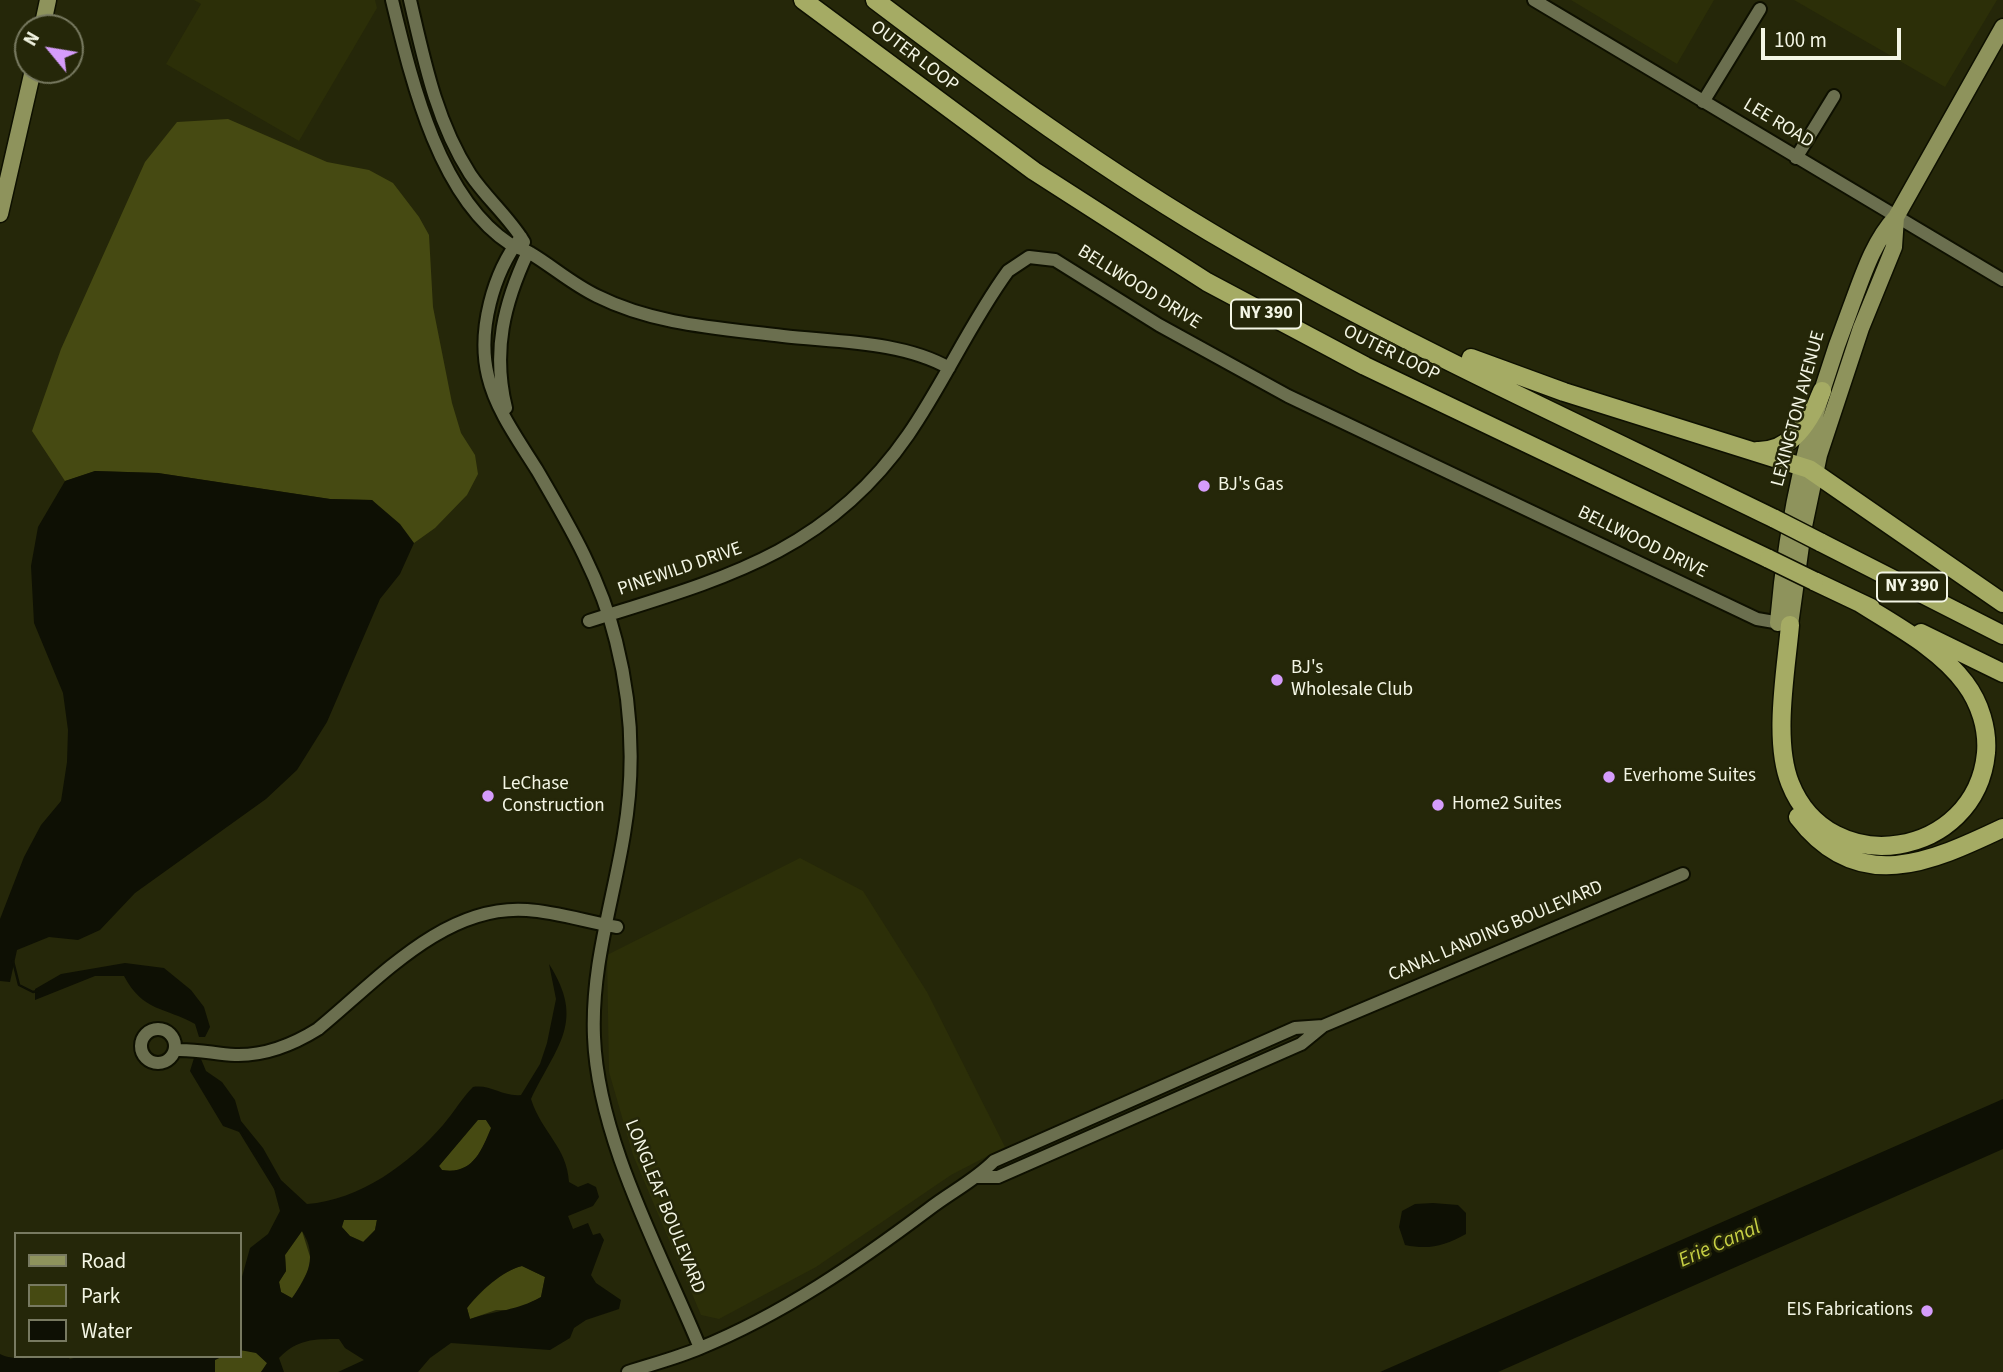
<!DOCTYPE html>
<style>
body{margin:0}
#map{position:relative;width:2003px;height:1372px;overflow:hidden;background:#252709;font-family:"Source Sans 3",sans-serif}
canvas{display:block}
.legend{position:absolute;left:14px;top:1232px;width:228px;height:126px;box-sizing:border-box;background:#252709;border:2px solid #787a61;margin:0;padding:9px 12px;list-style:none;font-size:21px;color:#f4f6e5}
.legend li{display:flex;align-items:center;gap:14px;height:35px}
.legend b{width:35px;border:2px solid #787a61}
.north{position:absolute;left:14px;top:14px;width:70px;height:70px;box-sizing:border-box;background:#252709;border:2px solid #787a61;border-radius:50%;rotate:300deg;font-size:19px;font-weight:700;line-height:28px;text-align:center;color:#f4f6e5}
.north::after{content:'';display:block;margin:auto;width:24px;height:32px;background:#d59cfb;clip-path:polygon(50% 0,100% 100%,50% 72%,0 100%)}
.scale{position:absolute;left:1761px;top:28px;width:140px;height:32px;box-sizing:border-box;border:4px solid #f4f6e5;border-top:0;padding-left:9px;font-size:21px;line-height:24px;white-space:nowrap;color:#f4f6e5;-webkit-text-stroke:5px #252709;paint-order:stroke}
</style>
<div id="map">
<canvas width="2003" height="1372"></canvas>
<ul class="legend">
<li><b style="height:9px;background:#8e935c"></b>Road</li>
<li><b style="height:19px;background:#464a12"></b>Park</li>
<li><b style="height:19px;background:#0e1004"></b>Water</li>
</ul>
<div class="north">N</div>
<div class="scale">100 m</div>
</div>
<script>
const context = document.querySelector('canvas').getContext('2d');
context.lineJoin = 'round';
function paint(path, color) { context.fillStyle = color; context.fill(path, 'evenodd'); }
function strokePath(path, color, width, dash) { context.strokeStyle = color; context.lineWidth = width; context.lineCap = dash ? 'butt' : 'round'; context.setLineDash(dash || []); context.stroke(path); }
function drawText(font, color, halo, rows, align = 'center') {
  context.font = font + ' "Source Sans 3",sans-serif'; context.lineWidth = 5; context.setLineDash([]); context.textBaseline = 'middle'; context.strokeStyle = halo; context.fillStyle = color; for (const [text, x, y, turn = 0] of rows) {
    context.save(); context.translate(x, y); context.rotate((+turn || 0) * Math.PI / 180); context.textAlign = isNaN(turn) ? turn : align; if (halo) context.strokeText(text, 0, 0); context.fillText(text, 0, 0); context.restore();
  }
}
paint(new Path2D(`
 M194,0H375L377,8L299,141L166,64L201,4Z
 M1571,0H1714L1677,64Z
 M1794,0H1997L1945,87Z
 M800,858L863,891L927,992L1005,1147L951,1175L816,1267L719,1319L701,1315L633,1155L609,1072L607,955Z`), '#2c2f08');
paint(new Path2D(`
 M228,119L327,162L369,170L393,183L419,217L429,235L433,307L452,403L461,433L475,455L478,474L467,495L435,528L414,543H407L372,500L330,499L158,473L95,471L65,481L32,431L61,349L145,162L177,122Z
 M478,1119L486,1120L492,1128C481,1152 472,1175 442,1170L439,1166Z
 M377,1219L375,1230L364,1242L350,1236L341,1227L344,1220Z
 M302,1231L312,1263L293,1299L281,1292L279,1282L286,1271L285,1255Z
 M522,1266L545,1277L541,1297L518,1310H496L470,1319L467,1308C481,1291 502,1271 522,1266Z
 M240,1350L256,1352L268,1364L261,1372H215V1360L223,1356H240Z`), '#464a12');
paint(new Path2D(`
 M95,471L158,473L330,499L372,500L400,524L414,543L400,574L380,599L327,722L297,770L266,799L135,893L100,930L78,940L49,937L17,950L10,982L0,981V919L24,857L41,825L61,801L67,762L68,730L63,693L34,623L31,566L38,527L65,481Z
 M125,963L164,968L191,990L204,1007L210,1027L205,1037H199L195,1024C165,1007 143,1012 124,976H95L35,1000V989L61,974Z
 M549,964C586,1022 557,1045 531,1099C542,1133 567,1147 569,1182L578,1187L588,1183L596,1187L599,1197L593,1206L568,1216L573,1229L588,1223L593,1235L600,1233L604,1240L591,1275L596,1283L621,1300L619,1309L586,1320L574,1328L570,1338L550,1350L451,1343L430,1358L418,1372H338L364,1360L345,1348L339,1339C314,1339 297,1339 279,1358L284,1372H261L267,1363L256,1353L240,1350V1284L250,1248L268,1234L280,1211L273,1185L242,1133L223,1126L190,1071L194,1058L201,1059L206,1071L222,1082L235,1100L241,1121L263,1148L281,1180L307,1204C360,1200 409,1164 443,1125C454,1112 462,1098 473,1087C490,1084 503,1097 521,1095L540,1064L547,1043L556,999ZM478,1120H486L491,1128C481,1152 472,1175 442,1170L439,1166ZM344,1220H377L375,1230L363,1242L350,1236L342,1227ZM302,1231C318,1256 308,1276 292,1298L281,1292L279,1282L286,1271L285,1255ZM522,1266L545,1277L541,1297C516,1311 497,1310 470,1319L467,1308C480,1291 502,1271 522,1266Z
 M2003,1099V1149L1498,1372H1380Z
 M1433,1203L1458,1205L1466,1213V1234C1444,1246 1429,1250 1405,1245L1399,1227L1402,1211L1415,1204Z
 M0,1354C13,1362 48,1356 66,1356L70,1359L82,1356H223L215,1360V1372H0Z`), '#0e1004');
strokePath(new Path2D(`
 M13,961L19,985L33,992L37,991
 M240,1131L275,1188`), '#0e1004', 2.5);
const minor = new Path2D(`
 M392,0C411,78 438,197 510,244C516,248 524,249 530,253C552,266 572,284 597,296C655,325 719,328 783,336C836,342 902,341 949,368
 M410,0C424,60 436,121 470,174C486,198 509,217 524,242
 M1534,0L2003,280
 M1703,102L1760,9
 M1796,158L1834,96
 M521,237C493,273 477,331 488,376C496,410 519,441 537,470C569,525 601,579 616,641C632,704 635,770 624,834C613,902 591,966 594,1037C598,1140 661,1253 700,1348
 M506,408C492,351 504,303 528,252
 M589,621C718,580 826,554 908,435C944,383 970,323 1008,271L1029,257L1055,260L1159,325L1288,396L1757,619L1786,624
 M141 1046a17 17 0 1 1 34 0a17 17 0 1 1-34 0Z
 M175,1050C198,1049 214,1054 235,1055C266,1056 294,1044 318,1029C378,980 444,904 527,910C557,912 588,922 617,927
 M978,1177H998L1301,1044L1323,1026L1683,874
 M628,1372C652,1364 677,1358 700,1348C783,1314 857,1263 929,1209C951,1192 974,1181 994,1161L1295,1028L1323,1026`);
const major = new Path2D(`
 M42,28L48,0
 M0,214L33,70
 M1778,623C1787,515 1812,408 1851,307C1863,275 1873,242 1896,217L2003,27
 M1790,625L1803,531L1819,455L1861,328L1894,247L1896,217`);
const highway = new Path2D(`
 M803,0L1034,171L1207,282L1365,366L1769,559
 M875,0C990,87 1106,172 1232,245C1407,347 1593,430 1775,519
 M1471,358L1564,392L1809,469L2003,603
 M1757,451C1792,452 1811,420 1822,391
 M1820,542L2003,635
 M1814,581L1871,608
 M1790,625C1786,671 1773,740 1790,783C1829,882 1976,858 1986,753C1988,729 1980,703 1965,683C1939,648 1896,626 1860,603
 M1921,633L2003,673
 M1798,817C1858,896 1931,862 2003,828`);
strokePath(minor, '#0e1000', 16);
strokePath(major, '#0e1000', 19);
strokePath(highway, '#0e1000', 21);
strokePath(minor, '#6b6f4f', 12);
strokePath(major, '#8e935c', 16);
strokePath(highway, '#a5ab64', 18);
const highwayBridge = new Path2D(`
 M1775,519L1820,542
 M1769,559L1814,581`);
strokePath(highwayBridge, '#0e1000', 21, []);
strokePath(highwayBridge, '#a5ab64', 18);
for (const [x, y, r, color] of [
 [1204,486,7,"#d59cfb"],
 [1277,680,7,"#d59cfb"],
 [1609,777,7,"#d59cfb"],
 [488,796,7,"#d59cfb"],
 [1438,805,7,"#d59cfb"],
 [1927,1311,7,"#d59cfb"]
]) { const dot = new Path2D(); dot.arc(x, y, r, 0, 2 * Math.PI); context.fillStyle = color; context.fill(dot); strokePath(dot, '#252709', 2.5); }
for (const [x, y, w] of [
 [1266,314,70],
 [1912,587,70]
]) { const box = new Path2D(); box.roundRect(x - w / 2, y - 14.5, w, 29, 5); context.fillStyle = '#252709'; context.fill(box); strokePath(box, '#f4f6e5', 2); }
drawText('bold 18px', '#f4f6e5', null, [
 ["NY 390",1266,314],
 ["NY 390",1912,587]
]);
drawText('19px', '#f4f6e5', '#252709', [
 ["OUTER LOOP",914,57,37],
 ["LEE ROAD",1778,124,31],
 ["BELLWOOD DRIVE",1139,288,32],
 ["OUTER LOOP",1391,354,26],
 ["LEXINGTON AVENUE",1799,409,-75],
 ["BELLWOOD DRIVE",1642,543,26],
 ["PINEWILD DRIVE",680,570,-19],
 ["CANAL LANDING BOULEVARD",1496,932,-23],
 ["LONGLEAF BOULEVARD",664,1207,68]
]);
drawText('19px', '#f4f6e5', '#252709', [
 ["BJ's Gas",1218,486],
 ["BJ's",1291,669],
 ["Wholesale Club",1291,691],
 ["Everhome Suites",1623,777],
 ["LeChase",502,785],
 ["Construction",502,807],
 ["Home2 Suites",1452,805],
 ["EIS Fabrications",1913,1311,"right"]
], 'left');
drawText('italic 21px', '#c7d044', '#252709', [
 ["Erie Canal",1720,1245,-24]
]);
</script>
